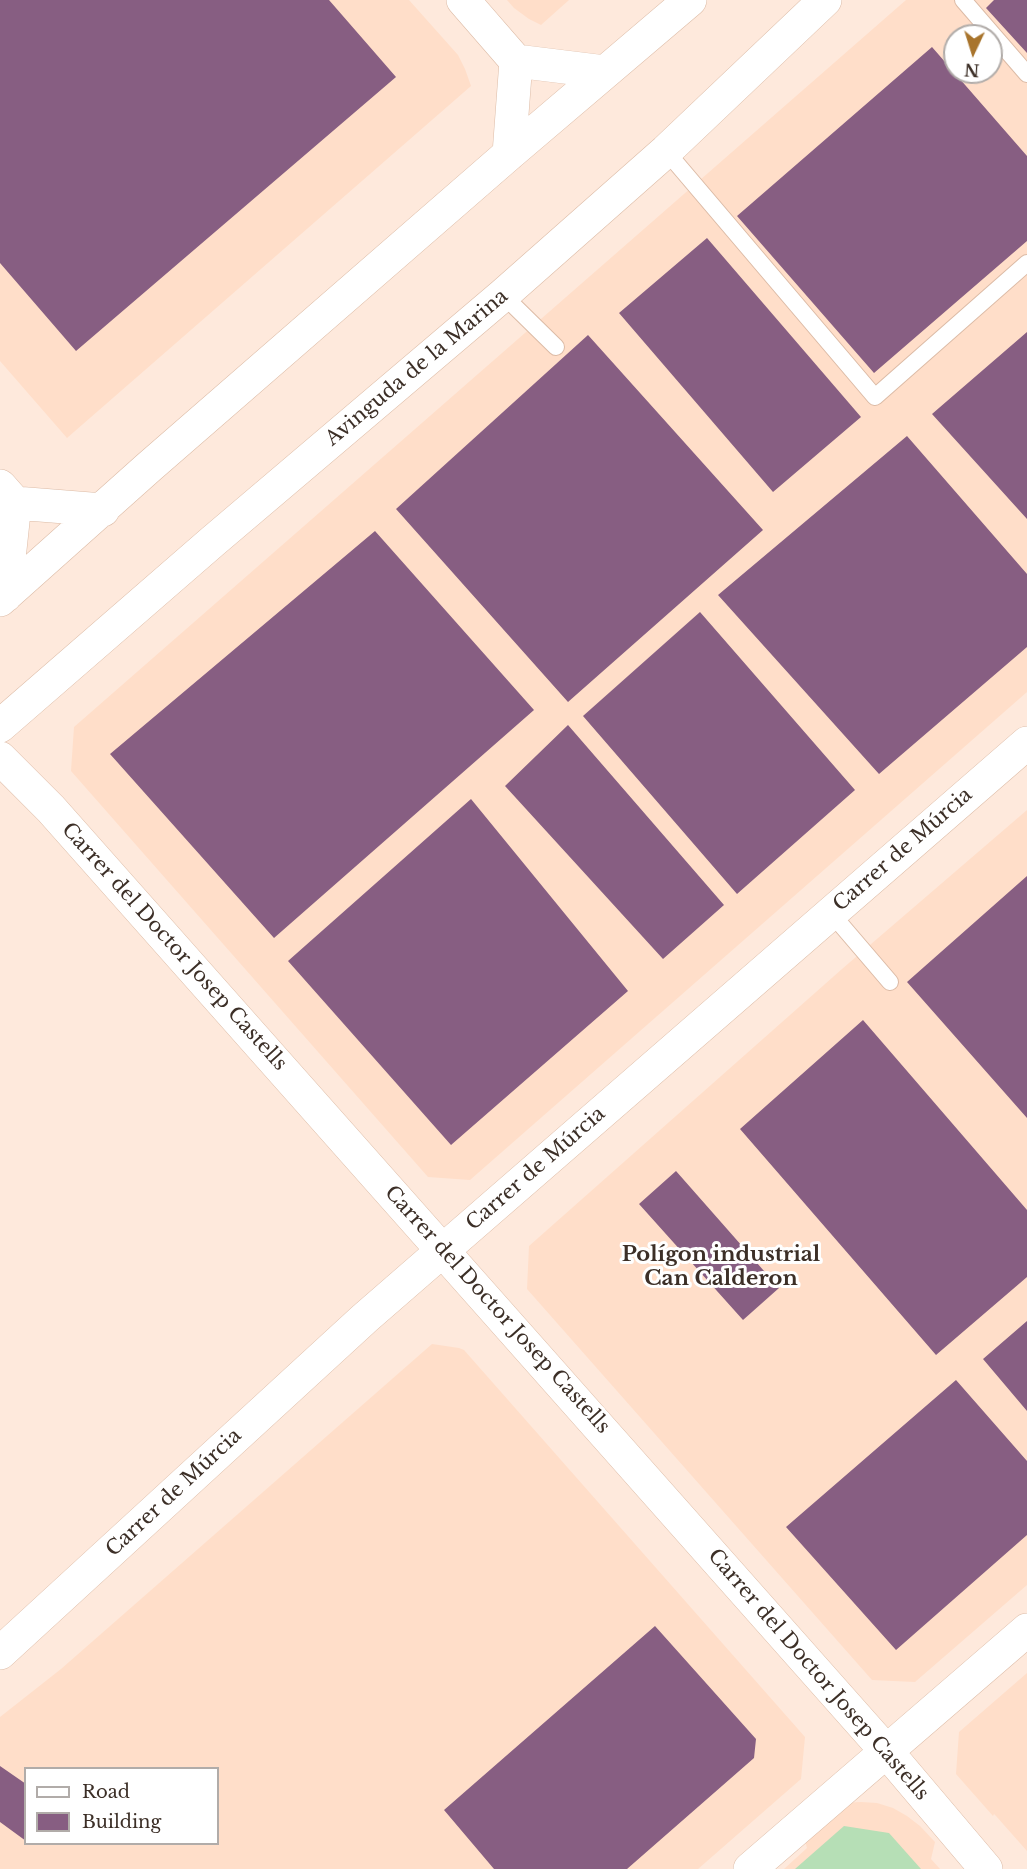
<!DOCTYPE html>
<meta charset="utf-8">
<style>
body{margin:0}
#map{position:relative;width:1027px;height:1869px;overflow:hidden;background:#fee9dc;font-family:"Libre Baskerville",serif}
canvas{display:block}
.legend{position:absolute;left:24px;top:1767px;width:195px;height:78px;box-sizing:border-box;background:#fff;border:2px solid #b1aca9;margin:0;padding:8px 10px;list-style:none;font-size:18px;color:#3c2f27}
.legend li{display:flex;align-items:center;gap:12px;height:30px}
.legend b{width:30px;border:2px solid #b1aca9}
.north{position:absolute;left:943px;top:24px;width:60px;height:60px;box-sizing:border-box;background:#fff;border:2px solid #b1aca9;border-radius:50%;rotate:184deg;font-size:16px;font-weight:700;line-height:24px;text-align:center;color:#3c2f27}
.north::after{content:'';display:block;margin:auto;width:21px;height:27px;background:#a8742c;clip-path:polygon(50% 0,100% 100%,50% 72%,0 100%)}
</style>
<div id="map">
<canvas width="1027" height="1869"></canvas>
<ul class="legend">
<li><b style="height:8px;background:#fff"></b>Road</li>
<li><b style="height:16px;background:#875e82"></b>Building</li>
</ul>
<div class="north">N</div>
</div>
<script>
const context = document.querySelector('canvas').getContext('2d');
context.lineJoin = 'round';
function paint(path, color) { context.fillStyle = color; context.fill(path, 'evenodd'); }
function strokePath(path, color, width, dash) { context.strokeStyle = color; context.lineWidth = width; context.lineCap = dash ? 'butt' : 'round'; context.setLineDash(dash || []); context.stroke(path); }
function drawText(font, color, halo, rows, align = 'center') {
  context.font = font + ' "Libre Baskerville",serif'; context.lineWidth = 6; context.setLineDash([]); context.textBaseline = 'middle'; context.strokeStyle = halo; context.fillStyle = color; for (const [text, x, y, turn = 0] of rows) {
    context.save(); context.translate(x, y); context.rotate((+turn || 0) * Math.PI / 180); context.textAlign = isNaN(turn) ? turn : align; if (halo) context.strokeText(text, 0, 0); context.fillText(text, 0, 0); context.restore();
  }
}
paint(new Path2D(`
 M0,0H409L458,55L465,69L471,86L67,438L0,361Z
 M507,0H569L541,25L529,19L514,8Z
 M906,0H1027V692L470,1180L428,1177L71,771L74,727ZM955,36H991V72H955Z
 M1027,810V1585L915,1682L872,1680L527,1289L529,1246L842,969Z
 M432,1344L459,1348L464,1350L805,1737L801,1779L698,1869H0V1717L61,1669ZM26,1768H218V1844H26Z
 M1027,1673V1851L996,1816L994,1814L993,1816L956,1774L959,1732Z
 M861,1802L877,1803L893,1808L907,1816L920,1826L935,1842L931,1859L940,1869H784L807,1848L803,1833L841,1803Z`), '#ffdec9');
paint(new Path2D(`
 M844,1826L889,1833L921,1869H795Z`), '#b6dfb6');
paint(new Path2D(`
 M0,0H329L396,77L76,351L0,263Z
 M994,0H1027V53L986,8Z
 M932,47L1027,156V241L874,373L737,216Z
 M707,238L861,417L773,492L619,313Z
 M1027,332V519L932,414Z
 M588,335L763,530L568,702L396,509Z
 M907,436L1027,574V647L879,774L718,595Z
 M375,531L534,710L274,938L110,754Z
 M700,612L855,790L737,894L583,716Z
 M568,725L724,905L663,959L505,786Z
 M471,799L628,991L451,1145L288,961Z
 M1027,876V1118L907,982Z
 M863,1020L1027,1210V1277L936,1355L740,1129Z
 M676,1171L779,1288L743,1320L639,1204Z
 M1027,1321V1411L983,1359Z
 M956,1380L1027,1461V1535L896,1650L786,1527Z
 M655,1626L756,1739L754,1758L627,1869H494L444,1810Z
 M0,1766L26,1784V1841L0,1822Z`), '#875e82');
const lane = new Path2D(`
 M963,0L1027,74
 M666,151L875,397L1027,263
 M503,295L556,347
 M831,913L890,982`);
const street = new Path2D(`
 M463,0L516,61L605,72
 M509,154L516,61
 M0,486L15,503L103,510
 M5,596L15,503
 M0,600L149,467L509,154L690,0
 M0,726L212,542L503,295L666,151L825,0
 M0,758L51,809L887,1752L986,1869
 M0,1653L365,1318L1027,743
 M750,1869L1027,1630`);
strokePath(lane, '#dcbba6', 18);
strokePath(street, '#dcbba6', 34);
strokePath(lane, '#fff', 16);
strokePath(street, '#fff', 33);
drawText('20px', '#3c2f27', '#fff', [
 ["Avinguda de la Marina",417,368,-40],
 ["Carrer de Múrcia",903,850,-41],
 ["Carrer del Doctor Josep Castells",174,947,48],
 ["Carrer de Múrcia",536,1169,-41],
 ["Carrer del Doctor Josep Castells",497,1310,48],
 ["Carrer de Múrcia",174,1493,-43],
 ["Carrer del Doctor Josep Castells",818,1675,49]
]);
drawText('bold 21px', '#3c2f27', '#fff', [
 ["Polígon industrial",721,1255],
 ["Can Calderon",721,1279]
]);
</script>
